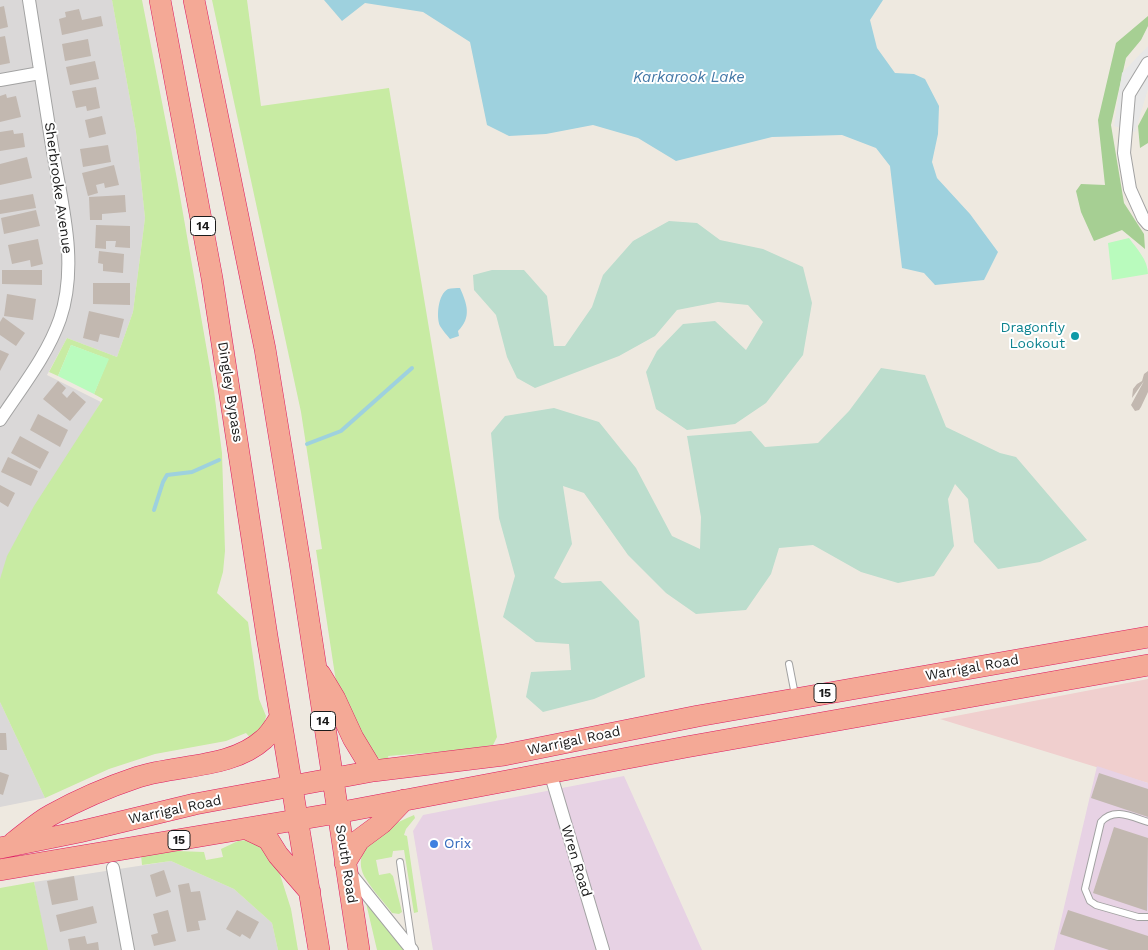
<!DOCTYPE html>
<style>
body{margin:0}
canvas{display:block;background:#eee9e0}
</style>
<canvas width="1148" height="950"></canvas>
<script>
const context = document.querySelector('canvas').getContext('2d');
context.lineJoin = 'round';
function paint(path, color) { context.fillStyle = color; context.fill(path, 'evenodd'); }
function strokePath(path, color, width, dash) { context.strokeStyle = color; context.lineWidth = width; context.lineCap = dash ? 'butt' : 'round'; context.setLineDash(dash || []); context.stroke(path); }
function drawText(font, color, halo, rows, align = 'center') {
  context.font = font + ' "Work Sans",sans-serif'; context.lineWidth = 4; context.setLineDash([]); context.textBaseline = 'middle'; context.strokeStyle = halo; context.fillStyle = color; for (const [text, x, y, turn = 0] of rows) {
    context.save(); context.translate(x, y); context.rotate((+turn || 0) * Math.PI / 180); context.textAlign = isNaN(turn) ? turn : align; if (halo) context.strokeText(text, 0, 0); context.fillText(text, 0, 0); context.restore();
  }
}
paint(new Path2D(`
 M0,0H112L136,132L145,218L133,312L117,357L67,338L47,375L101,402L10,551L0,580Z
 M0,702L45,798L0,807Z
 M171,861L234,889L272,923L278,950H47L34,882Z`), '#dad8d8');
paint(new Path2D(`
 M1148,679V783L940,719Z`), '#f0cfce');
paint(new Path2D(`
 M1097,766L1148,783V950H1054Z
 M624,776L702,950H433L413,831L423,815Z`), '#e7d2e4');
paint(new Path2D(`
 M112,0H142L177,179L214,391L222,453L225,551L223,572L217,593L248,622L259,699L266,716L264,725L253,741L246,733L226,741L155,754L109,769L45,798L0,702V579L7,556L34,506L103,399L94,394L108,359L71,345L58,376L49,372L67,338L117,357L133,312L145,218L136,132Z
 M212,0H247L261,106L389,88L497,737L493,745L462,750L388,756L389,759L384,760L374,757L338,695L316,550L322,549L301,412Z
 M414,815L415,818L406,829L404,835L407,836L418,912L414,913L404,850L393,851L392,857L376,860L379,875L390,873L393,876L402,912L399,914L392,913C384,902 373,891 366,879C346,846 391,825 414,815Z
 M257,839L278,868L291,909L298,950H278L272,923L234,889L171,861L142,865L141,855L177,851L204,852L206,860L223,857L221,849L238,841Z
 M34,882L48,950H0V888Z
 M366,903L404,948L405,950H377Z`), '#c8eba3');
paint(new Path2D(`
 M1148,16V26L1141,40L1126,58L1111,125L1124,203L1144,234L1145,249L1122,230L1094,241L1081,212L1076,191L1081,184L1105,185L1098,120L1116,43Z
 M1148,107V143L1140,148L1138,126Z`), '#a6cf93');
paint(new Path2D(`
 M669,221L697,223L720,240L763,249L803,267L812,303L803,355L766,403L735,424L687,430L656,409L646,372L657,351L683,324L715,321L746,350L763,322L748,305L718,302L677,310L655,336L619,356L535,388L517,378L507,357L496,315L474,290L473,275L492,270H524L547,296L554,346H565L592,307L603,275L633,241Z
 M881,368L925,375L946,427L1000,453L1016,457L1087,540L1040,562L998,569L974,542L968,499L955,484L948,499L954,546L934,576L898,583L861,572L813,545L779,548L771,574L746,610L696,614L666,593L628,555L584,493L563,486L572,544L554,578L562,583L601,581L639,621L645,677L594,699L543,712L526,697L531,672L571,670L569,644L536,642L503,617L515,576L499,518L491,433L505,416L554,408L599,422L636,468L672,536L700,549L701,517L687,436L751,431L765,447L818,443L849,411Z`), '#bcddcd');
paint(new Path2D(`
 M1129,238C1137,249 1148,260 1148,274L1112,280L1108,243Z
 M71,345L109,359L94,394L58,376Z`), '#b9fbbd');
paint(new Path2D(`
 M1148,46V89L1135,132L1114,126L1122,73Z`), '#e7e7e7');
paint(new Path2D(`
 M324,0H883L870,20L877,48L895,73L914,74L925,79L939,106L938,134L932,162L937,178L970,214L998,252L984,280L935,285L924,273L902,268L890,166L876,148L842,135L772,137L676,161L638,138L593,125L546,134L509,136L487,125L470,42L423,12L365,3L342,21Z
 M460,288C467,304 472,317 458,331L459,336L450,339C447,335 443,331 440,326C436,317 438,294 448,289C451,288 457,288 460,288Z`), '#9ed1de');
strokePath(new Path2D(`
 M307,444L341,431L412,368
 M154,510L163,482L167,475L192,472L219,460`), '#9ed1de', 4);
paint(new Path2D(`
 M4,6L8,27L0,29V7Z
 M79,9L82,20L101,16L103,26L62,35L59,19L66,17L65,12Z
 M5,36L10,63L0,65V37Z
 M88,39L91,56L65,61L62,44Z
 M95,61L99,79L70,85L66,67Z
 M96,87L100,108L87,111L86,106L76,108L72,91Z
 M6,94L7,98L16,96L21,117L0,122V96Z
 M102,116L106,134L89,138L85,120Z
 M13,130L14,134L23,133L25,147L0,151V132Z
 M108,145L111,162L83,167L80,149Z
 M27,157L32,178L0,185V164Z
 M114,165L119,185L105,188L104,183L96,185L98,193L88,196L82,173Z
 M33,194L36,208L0,214V200Z
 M125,195L126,212L102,214V220H90L89,197Z
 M36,210L40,226L4,234L1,218Z
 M96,225L130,226V248L115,247L116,241H106V249L95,248Z
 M38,239L43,264L31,267L30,260L12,264L8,245Z
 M99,251L124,254L123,273L103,271V264L98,263Z
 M2,270H42V285L2,284Z
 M93,283H130V305L93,304Z
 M7,294L36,299L33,320L4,316Z
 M89,311L124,319L119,338L100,334L98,342L83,338Z
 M3,317L25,333L16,346L0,335V322Z
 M0,350L9,354L0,371Z
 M1148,371V392L1141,407L1139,410L1135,411L1131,405L1144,381L1132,398L1133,389L1137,384L1142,381L1144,374Z
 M58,381L66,388L62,393L67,398L73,391L86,402L70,421L43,399Z
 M38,414L68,430L60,447L30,430Z
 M20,436L49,452L40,469L11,453Z
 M8,457L38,471L31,486L1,472Z
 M0,485L15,493L8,507L0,502Z
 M0,733H6L7,750H0Z
 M0,772L9,775L3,795L0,794Z
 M1099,773L1148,789V817L1091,798Z
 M1114,827L1148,838L1147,911L1093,893Z
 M164,870L171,892L156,897L150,875Z
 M74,876L78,900L52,905L47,881Z
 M189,883L191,892L200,891L206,920L198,921L200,930L187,932L178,885Z
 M93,906L97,923L60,932L56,915Z
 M168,910L176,941L154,946L151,935L158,933L153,914Z
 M237,910L259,922L250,939L242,934L240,937L226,929Z
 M1068,910L1148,936V950H1109L1060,934Z
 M85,936L87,944L98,942L99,950H70L68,939Z`), '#c2b8b0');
const service = new Path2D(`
 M789,664L795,695
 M1148,822C1132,817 1114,807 1101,822L1085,889L1090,901L1096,905L1138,917H1148
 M400,862L412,945`);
const minor = new Path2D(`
 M1148,63L1129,94L1124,153L1130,189L1143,218L1148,224
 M0,80L40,73
 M0,420C21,388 47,356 60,319C79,263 61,202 52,146C44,98 37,49 29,0
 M550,772L603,950
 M113,868L128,950
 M349,872L412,950`);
const trunk = new Path2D(`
 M160,0L212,278L267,636L319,950
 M194,0L265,349L300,563L359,950
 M320,674L335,699L353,738L373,771
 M247,829L268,839L278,855L310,892
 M14,842C26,833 38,822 51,815C78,800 108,787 138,777C178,764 231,769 264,739C271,733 275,725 280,718
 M0,848L79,832L195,804L373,771L504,755L698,716L1148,637
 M345,863L359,840L382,823L404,800
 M0,870L337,813L686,747L1148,665`);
strokePath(service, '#a2a2a2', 8);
strokePath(minor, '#a2a2a2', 14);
strokePath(trunk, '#dd1c62', 22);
strokePath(service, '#fff', 6);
strokePath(minor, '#fff', 12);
strokePath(trunk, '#f4a996', 21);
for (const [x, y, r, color] of [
 [1075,336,5,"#0f9aa8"],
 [434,844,5,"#3f7fe0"]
]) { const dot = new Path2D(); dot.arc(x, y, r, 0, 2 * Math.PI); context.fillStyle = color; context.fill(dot); strokePath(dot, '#fff', 2); }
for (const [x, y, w] of [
 [203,226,25],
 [825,693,22],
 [323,721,25],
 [179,840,22]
]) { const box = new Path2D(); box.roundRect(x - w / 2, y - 9.5, w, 19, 4); context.fillStyle = '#fff'; context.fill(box); strokePath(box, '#1b1b1b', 1); }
drawText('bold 12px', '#1b1b1b', null, [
 ["14",203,226],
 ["15",825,693],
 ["14",323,721],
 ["15",179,840]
]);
drawText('14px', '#1b1b1b', '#fff', [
 ["Sherbrooke Avenue",58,188,82],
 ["Dingley Bypass",230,392,81],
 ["Warrigal Road",972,668,-10],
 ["Warrigal Road",574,741,-12],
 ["Warrigal Road",175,810,-12],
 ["Wren Road",576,861,73],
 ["South Road",346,864,81]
]);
drawText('14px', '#0d838f', '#fff', [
 ["Dragonfly",1065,328],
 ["Lookout",1065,344]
], 'right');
drawText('14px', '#366cbe', '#fff', [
 ["Orix",444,844]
], 'left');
drawText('italic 15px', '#4277a6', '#fff', [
 ["Karkarook Lake",689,78]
]);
</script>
